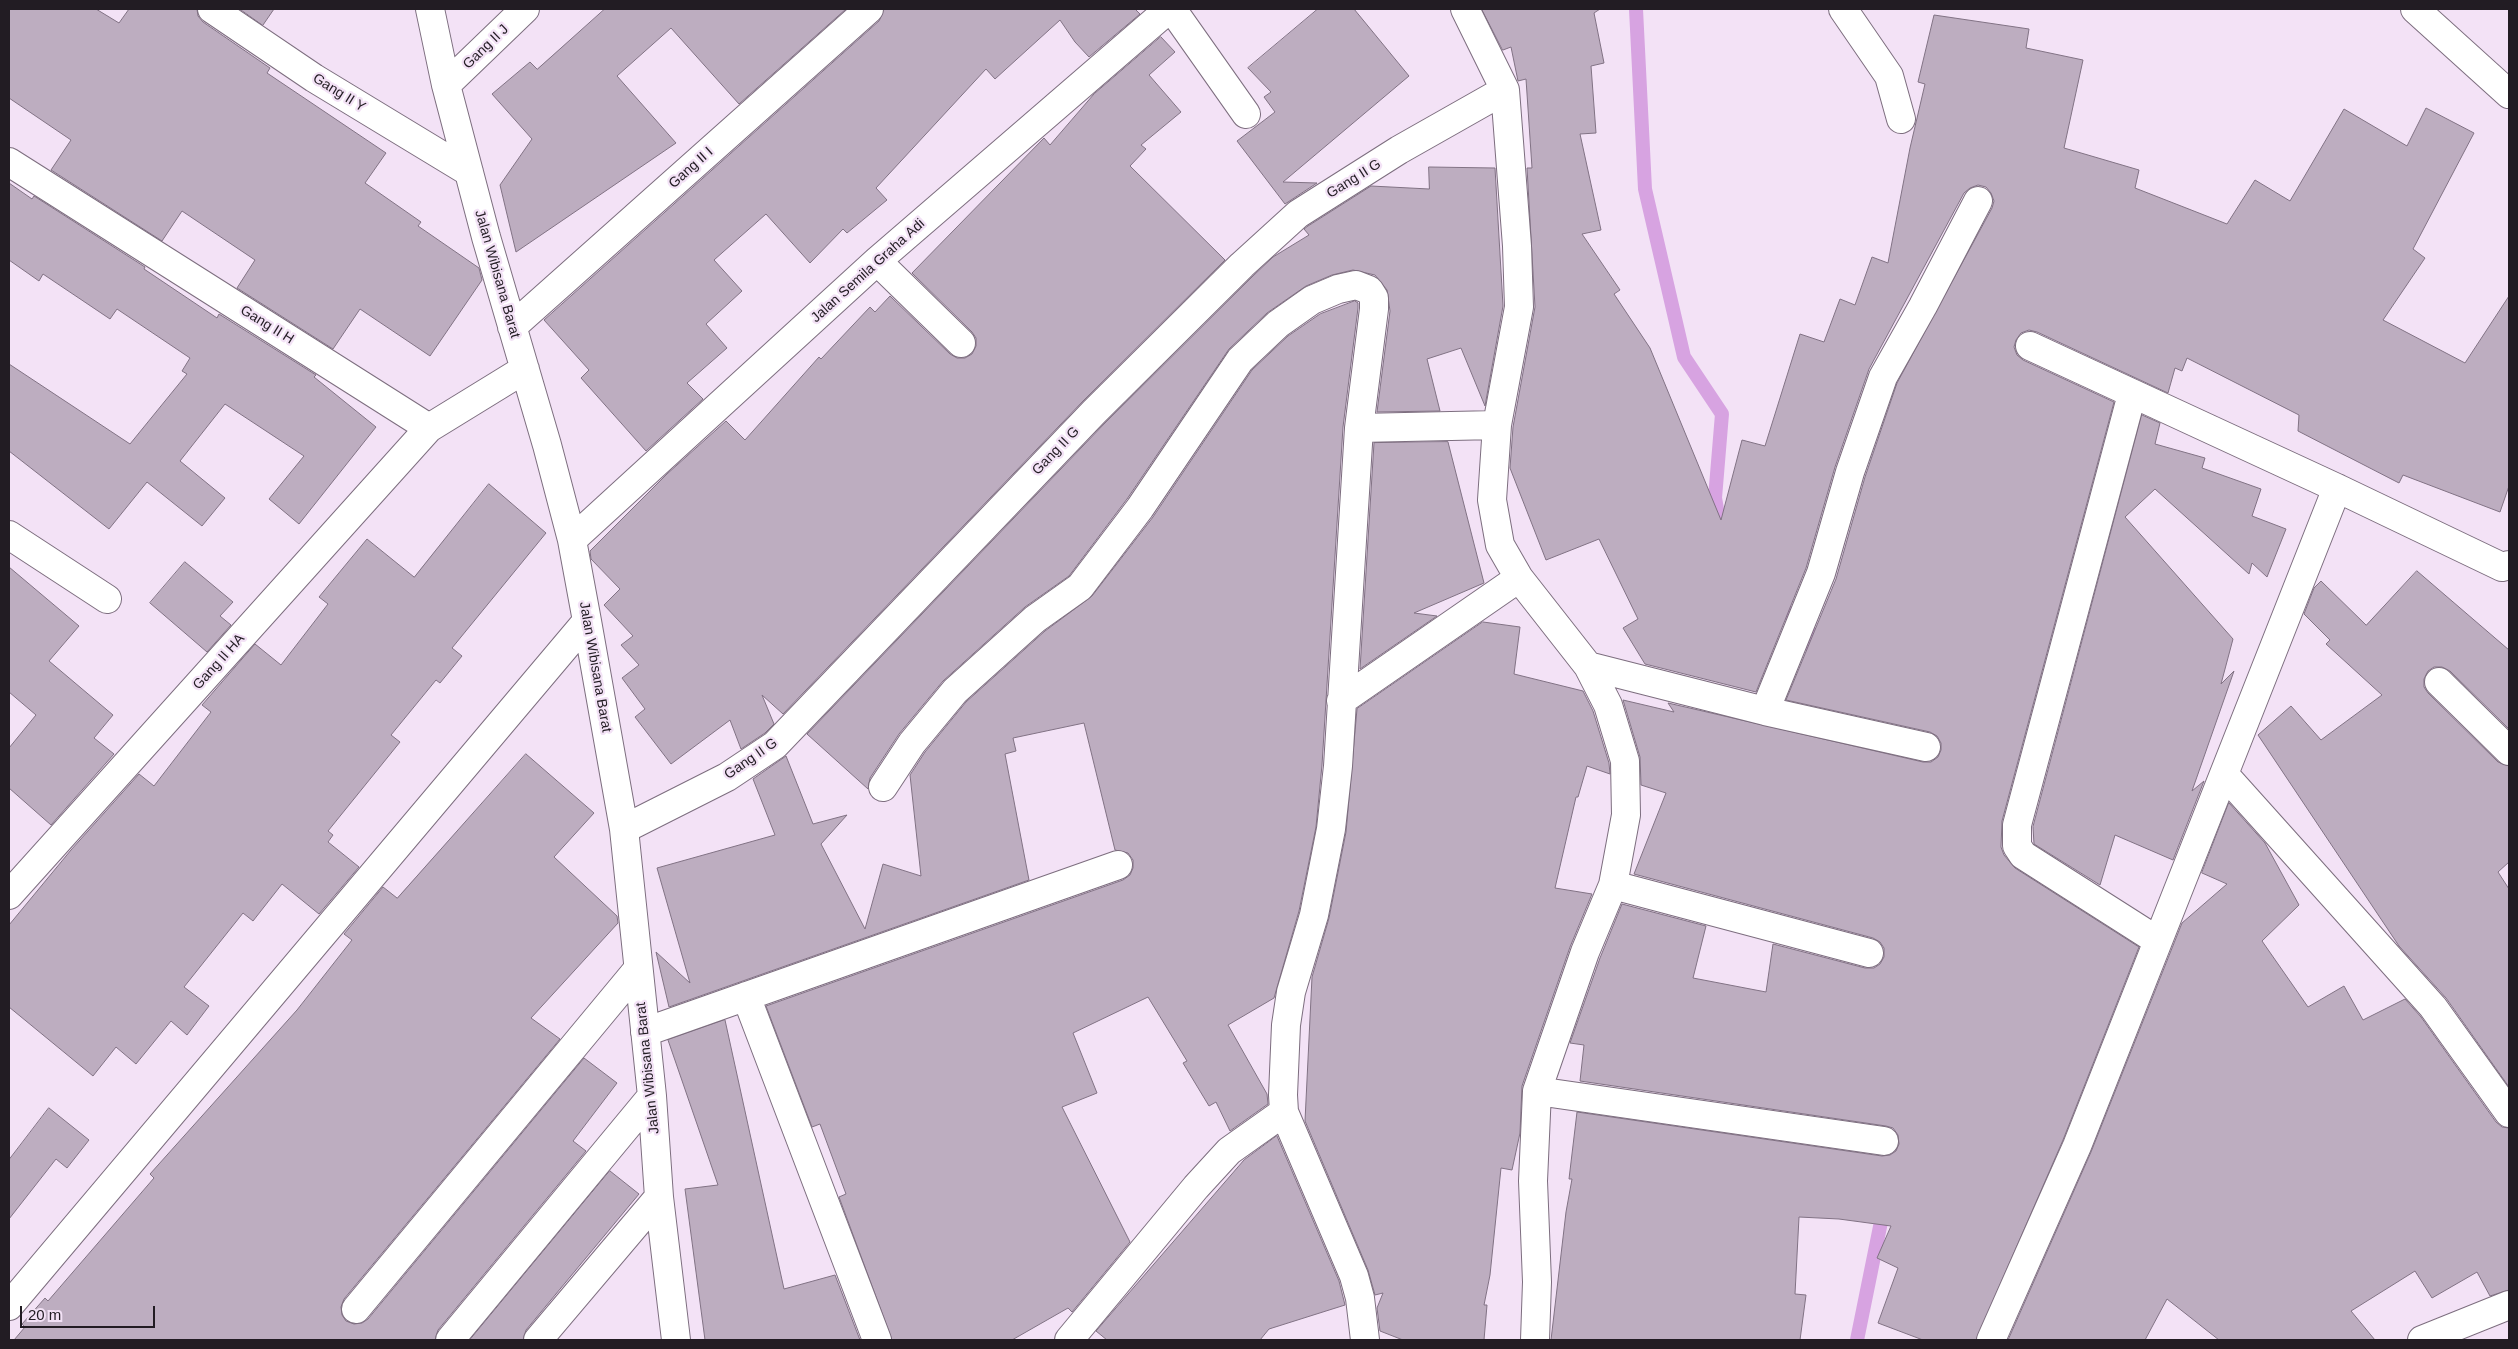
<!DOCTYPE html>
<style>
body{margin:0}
#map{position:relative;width:2518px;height:1349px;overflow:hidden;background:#f3e2f6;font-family:Arial,sans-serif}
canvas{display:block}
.frame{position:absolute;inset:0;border:10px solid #221c23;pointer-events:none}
.scale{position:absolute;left:20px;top:1306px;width:135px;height:22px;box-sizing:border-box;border:2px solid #221c23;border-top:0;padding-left:6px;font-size:15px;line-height:18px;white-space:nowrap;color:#221c23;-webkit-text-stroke:4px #f3e2f6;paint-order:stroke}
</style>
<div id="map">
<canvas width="2518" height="1349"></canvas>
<div class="frame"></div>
<div class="scale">20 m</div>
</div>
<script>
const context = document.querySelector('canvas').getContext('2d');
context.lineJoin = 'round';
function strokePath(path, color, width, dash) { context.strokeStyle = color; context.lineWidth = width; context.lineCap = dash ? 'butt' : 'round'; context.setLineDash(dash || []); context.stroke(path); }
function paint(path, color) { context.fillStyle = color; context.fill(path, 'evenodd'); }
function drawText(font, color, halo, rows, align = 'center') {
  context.font = font + ' Arial,sans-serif'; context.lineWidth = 4.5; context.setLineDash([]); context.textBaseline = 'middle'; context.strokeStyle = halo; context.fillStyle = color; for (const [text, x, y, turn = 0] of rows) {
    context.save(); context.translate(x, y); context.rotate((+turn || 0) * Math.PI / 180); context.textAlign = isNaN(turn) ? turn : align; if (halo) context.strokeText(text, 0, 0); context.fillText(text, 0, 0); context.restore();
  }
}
strokePath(new Path2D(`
 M1636,9L1645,189L1684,357L1722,414L1715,498L1721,531
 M1774,601L1811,633L1814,658
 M1857,1340L1884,1207`), '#d7a3e1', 14);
const building = new Path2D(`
 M9,9H96L119,23L129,9H197L198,16L203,22L270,68L267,73L386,153L365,183L421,222L418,226L479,268L482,280L430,356L360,309L333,349L237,288L255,260L182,211L162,241L51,170L71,140L9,98Z
 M240,9H274L263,25Z
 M605,9H846L739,104L671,28L617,76L676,143L516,252L500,185L532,139L492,94L530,62L537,69Z
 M884,9H1135L1140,14L1089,57L1075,42L1060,20L995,79L986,69L876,188L887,200L847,233L843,229L810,263L766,214L714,260L742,291L706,324L727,348L687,383L703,399L646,451L581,378L589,370L544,320L879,21Z
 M1318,9H1354L1409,76L1283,182L1317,183L1285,204L1237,141L1275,112L1264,97L1271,92L1248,68Z
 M1482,9H1600L1594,13L1604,63L1591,66L1596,133L1580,134L1601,230L1582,234L1620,290L1614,294L1650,348L1721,520L1742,440L1765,446L1800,334L1824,342L1840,299L1855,305L1872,257L1888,263L1910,148L1925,84L1918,82L1934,15L2029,29L2026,48L2083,60L2064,148L2139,170L2135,188L2227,224L2255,180L2290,201L2344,109L2407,146L2426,108L2474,133L2413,249L2425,258L2383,320L2465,363L2509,296V486L2500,512L2403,475L2399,483L2298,431L2299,415L2187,358L2182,371L2175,368L2168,393L2037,332L2029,330L2021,333L2016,340L2014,347L2017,355L2023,360L2114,402L2002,821L2001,847L2004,855L2015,868L2139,947L2063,1140L1976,1340H1923L1878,1323L1898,1268L1877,1258L1891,1226L1839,1219L1799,1217L1795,1294L1806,1295L1800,1340H1551L1566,1212L1572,1179H1569L1577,1112L1882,1156L1890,1155L1896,1151L1899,1144L1898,1135L1893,1128L1886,1126L1580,1081L1584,1045L1570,1043L1600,958L1622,904L1706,926L1693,978L1766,992L1773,944L1865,968H1874L1880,964L1884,957V948L1880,942L1873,938L1634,874L1666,793L1641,785L1640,757L1623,700L1674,712L1668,703L1923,762H1931L1938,757L1941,750V743L1937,736L1930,732L1786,700L1836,579L1865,477L1897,383L1992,208L1994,201L1991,193L1986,187L1978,185L1970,188L1964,193L1869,369L1835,467L1806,568L1756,692L1645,664L1623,628L1638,619L1599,539L1546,560L1510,468L1513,427L1535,307L1527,168H1532L1526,79L1518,81L1511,47L1503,50Z
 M1161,37L1175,52L1149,75L1181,112L1141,145L1146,149L1130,166L1225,260L1083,401L783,714L762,695L774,724L765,733L741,749L730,720L671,764L635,717L645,709L622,678L639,665L621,645L633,636L604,605L620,589L591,559L590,551L667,474L726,421L745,440L819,357L821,359L870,307L875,312L890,296L950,354L957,358H965L972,354L976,346V338L972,332L912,273L1044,138L1050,145L1094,94Z
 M1429,167L1495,168L1503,306L1485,406L1461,348L1427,359L1440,411L1377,412L1390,311L1387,290L1375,275L1353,270L1332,275L1306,286L1267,313L1229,349L1127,499L1069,576L1025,607L943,681L899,734L870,778L868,789L807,734L1105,423L1253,276L1273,257L1309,235L1304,229L1308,226L1371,186L1429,189Z
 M9,183L32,199L34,196L145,267L144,269L217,318L219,314L316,375L314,377L376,427L299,524L269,499L304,456L225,404L180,461L225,498L202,526L147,482L109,529L9,451V364L130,444L187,374L182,371L190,358L117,309L110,319L43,274L39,281L9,260Z
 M1355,301L1358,303V308L1343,427L1322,765L1316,827L1299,911L1274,998L1228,1025L1267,1094L1268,1104L1230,1131L1216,1102L1209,1106L1183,1063L1187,1061L1148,997L1073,1033L1097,1093L1062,1107L1130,1242L1072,1312L1068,1308L1012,1340H892L839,1197L846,1194L820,1124L812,1127L766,1006L1123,880L1130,875L1133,868V860L1128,853L1115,850L1084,723L1013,738L1016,751L1005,754L1029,880L669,1007L656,952L690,983L657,868L775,835L753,779L786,756L813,824L847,815L821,844L865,929L883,864L921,876L910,775L925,752L966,702L1045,631L1092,596L1153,517L1252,370L1288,336L1320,314Z
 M2142,415L2160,423L2155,444L2205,458L2202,468L2261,489L2252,516L2286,529L2267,577L2252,563L2249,574L2155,489L2125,517L2233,639L2221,684L2234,671L2192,791L2204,781L2173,860L2115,835L2100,885L2034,844L2033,827Z
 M1448,442L1484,583L1414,613L1437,616L1360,669L1374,443Z
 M489,484L546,533L452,648L462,656L440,683L436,680L391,735L400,742L328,831L333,835L328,842L359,867L319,914L282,884L253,921L243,913L184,987L209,1006L187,1035L171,1021L136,1064L116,1047L93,1076L9,1007V925L71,850L139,774L154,786L211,712L202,705L255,644L281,665L328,604L319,597L367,539L414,577Z
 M185,562L233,602L220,616L231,625L207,652L150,603Z
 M9,567L79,626L49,661L113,715L94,738L114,754L51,825L9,788V748L36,715L9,692Z
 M2417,571L2509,650V729L2450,671L2442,667H2434L2428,671L2424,679V687L2428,693L2498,762L2509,766V862L2498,872L2509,889V1087L2446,998L2399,946L2258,735L2291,706L2321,740L2382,695L2326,644L2330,640L2304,614L2314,588L2321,581L2366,625Z
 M1483,622L1520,627L1514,674L1583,691L1593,711L1609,763L1610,774L1587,766L1578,797H1576L1555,888L1592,894L1570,947L1522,1086L1520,1133L1512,1170L1501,1168L1490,1275L1484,1305H1487L1484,1340H1403L1380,1331L1377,1308L1383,1293L1375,1295L1368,1270L1305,1121L1312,977L1329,918L1346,832L1357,709Z
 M526,754L594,813L554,857L617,916L618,923L531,1018L560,1039L344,1299L341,1307L342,1315L346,1321L354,1324L362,1323L368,1319L584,1058L617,1083L573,1141L586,1151L438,1330L435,1340H14L25,1327L22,1324L45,1298L48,1301L154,1178L150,1174L297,1010L352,940L344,934L383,887L397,898Z
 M2229,803L2265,843L2299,905L2262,941L2308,1007L2344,986L2363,1020L2405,999L2421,1017L2496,1122L2502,1127L2509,1128V1290L2490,1296L2477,1272L2432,1298L2415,1271L2351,1311L2375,1340H2219L2167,1299L2145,1340H2008L2091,1152L2182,923L2227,884L2202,873Z
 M725,1020L784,1289L835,1275L860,1340H705L685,1189L718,1185L668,1040Z
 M49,1108L89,1140L67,1168L56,1159L9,1219V1160Z
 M1277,1136L1339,1281L1345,1305L1269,1329L1260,1340H1107L1096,1331L1244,1160Z
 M610,1171L639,1194L526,1330L523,1340H470Z`);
paint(building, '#bdadc0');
strokePath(building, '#817284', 1);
const street = new Path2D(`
 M212,9L314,78L469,172
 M430,9L446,85L486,237L547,445L572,540L587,621L624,829L652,1096L659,1197L676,1340
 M1172,9L1246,114
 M1465,9L1505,90L1517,246L1519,307L1497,425L1492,500L1500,545L1519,578L1588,666L1608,705L1625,761L1626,815L1613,885L1585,952L1537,1091L1533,1181L1537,1282L1535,1340
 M1843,9L1889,76L1901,119
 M2415,9L2509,94
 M446,85L525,9
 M9,162L429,428
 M877,261L961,343
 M512,327L869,9
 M2030,346L2337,488L2502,567L2509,565
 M2132,394L2017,825V846L2023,855L2158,941
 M1359,428L1497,425
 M9,535L107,599
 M572,540L877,261L1169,9
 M1588,666L1765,711L1926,747
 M2439,682L2509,751
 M1341,701L1519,578
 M1765,711L1821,573L1850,472L1883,377L1923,306L1978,201
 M2224,774L2433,1007L2509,1113
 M883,787L912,743L955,691L1035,619L1080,587L1140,508L1240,360L1278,324L1312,300L1338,289L1356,285L1369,290L1374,298V309L1359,428L1338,766L1331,829L1314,915L1291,992L1286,1025L1283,1095L1284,1112L1229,1151L1196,1187L1069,1340
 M624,829L727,777L775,745L1094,412L1242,265L1298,214L1399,150L1505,90
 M1613,885L1869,953
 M9,895L429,428L525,369
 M746,996L877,1340
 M645,1032L1118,865
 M1537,1091L1884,1141
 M1284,1112L1354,1276L1360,1298L1365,1340
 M9,1306L587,621
 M356,1309L638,969
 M450,1340L652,1096
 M538,1340L659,1197
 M1991,1340L2077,1146L2337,488
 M2422,1340L2509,1305`);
strokePath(street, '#7d6e7f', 30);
strokePath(street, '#fff', 28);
drawText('14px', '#221c23', '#f3e2f6', [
 ["Gang II J",486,47,-44],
 ["Gang II Y",339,93,32],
 ["Gang II I",691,168,-42],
 ["Gang II G",1354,179,-32],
 ["Jalan Semila Graha Adi",868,271,-42],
 ["Jalan Wibisana Barat",497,274,74],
 ["Gang II H",267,325,32],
 ["Gang II G",1056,451,-46],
 ["Gang II HA",219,662,-48],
 ["Jalan Wibisana Barat",595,667,80],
 ["Gang II G",751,759,-35],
 ["Jalan Wibisana Barat",648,1068,-96]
]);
</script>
